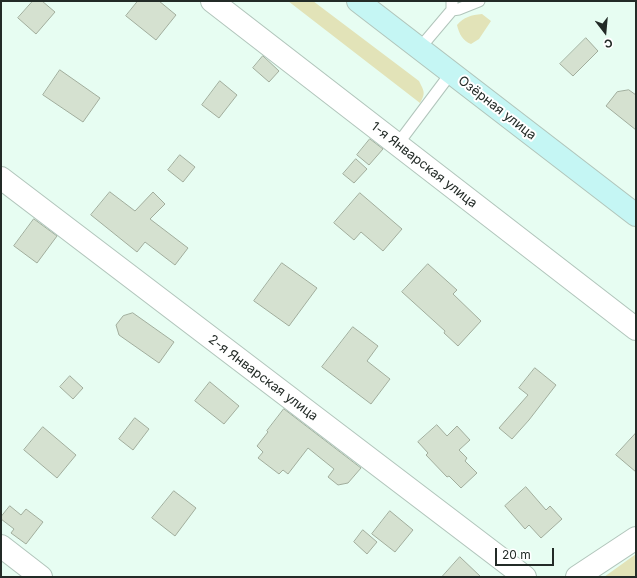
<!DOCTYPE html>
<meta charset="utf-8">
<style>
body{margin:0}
#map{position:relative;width:637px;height:578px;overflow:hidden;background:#e7fdf2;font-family:Inter,sans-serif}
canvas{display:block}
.frame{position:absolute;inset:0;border:2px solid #232b27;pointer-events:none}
.north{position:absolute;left:585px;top:12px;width:40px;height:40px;-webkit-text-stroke:3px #fff;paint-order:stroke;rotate:164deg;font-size:11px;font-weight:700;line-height:16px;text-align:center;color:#232b27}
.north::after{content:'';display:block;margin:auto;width:14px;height:18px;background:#232b27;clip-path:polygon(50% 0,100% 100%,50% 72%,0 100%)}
.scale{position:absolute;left:495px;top:548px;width:59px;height:18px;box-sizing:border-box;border:2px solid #232b27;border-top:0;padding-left:5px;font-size:12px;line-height:14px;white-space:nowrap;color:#232b27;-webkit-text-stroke:3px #fff;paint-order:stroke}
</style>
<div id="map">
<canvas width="637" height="578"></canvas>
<div class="frame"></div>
<div class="north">С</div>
<div class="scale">20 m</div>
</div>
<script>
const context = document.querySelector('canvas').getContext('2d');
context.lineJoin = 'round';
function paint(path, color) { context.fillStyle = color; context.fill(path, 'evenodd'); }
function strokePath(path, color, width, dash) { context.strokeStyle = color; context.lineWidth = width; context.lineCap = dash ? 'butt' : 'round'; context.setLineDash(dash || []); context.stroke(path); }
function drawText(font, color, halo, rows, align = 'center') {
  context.font = font + ' Inter,sans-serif'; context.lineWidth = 4; context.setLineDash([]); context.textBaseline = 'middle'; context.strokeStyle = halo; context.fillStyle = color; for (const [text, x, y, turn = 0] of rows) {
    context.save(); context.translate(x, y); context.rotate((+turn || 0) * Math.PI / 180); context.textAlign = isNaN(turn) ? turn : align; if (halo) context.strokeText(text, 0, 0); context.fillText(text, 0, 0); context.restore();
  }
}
paint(new Path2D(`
 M288,1H313L419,81C424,91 426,93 420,103Z
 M482,14L491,21L479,39L471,44C463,41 459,34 457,25C464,17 471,15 482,14Z
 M636,554V577H604Z`), '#e2e3b8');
const building = new Path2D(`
 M33,1H42L55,12L36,34L18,18Z
 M138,1H159L176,15L156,40L126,16Z
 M586,38L598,51L573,76L560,64Z
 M263,56L279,71L269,82L253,68Z
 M60,70L100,98L83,122L43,95Z
 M220,81L237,95L219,118L202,105Z
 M629,90L636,95V130L606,106L617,92Z
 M370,139L383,149L369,165L357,155Z
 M180,155L195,167L183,182L168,170Z
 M356,159L367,169L354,183L343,174Z
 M110,192L135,211L153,192L165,204L150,219L188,248L175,265L145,242L137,252L91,215Z
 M360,193L402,229L383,251L361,232L354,240L334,223Z
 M34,219L57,236L37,263L14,246Z
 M282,263L317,288L289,326L254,301Z
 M428,264L457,290L453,294L481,321L458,346L444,333L445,331L402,292Z
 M133,313L174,342L159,363L119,335L116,325L123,316Z
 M353,327L378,346L367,361L390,379L371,404L322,367Z
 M535,368L556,385L529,420L512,439L499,428L528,395L519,388Z
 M70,376L83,388L73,399L60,387Z
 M210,382L239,406L224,424L195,401Z
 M284,409L361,468L348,483L338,485L328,477L334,469L308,448L288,474L283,470L279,474L258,458L263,452L257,446L268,432L267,431Z
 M135,418L149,429L133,450L119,439Z
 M437,425L447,436L457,426L470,440L459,450L467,458L465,461L477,473L461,488L449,476L447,477L426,455L428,453L418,442Z
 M43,427L76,455L57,478L24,450Z
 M636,433V472L616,455Z
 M526,487L546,510L550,506L562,519L541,538L529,525L525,529L505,506Z
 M174,491L196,508L175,536L152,518Z
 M10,506L21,515L26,509L43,522L26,544L11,533L14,529L1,519V517Z
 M390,511L413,530L395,552L372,534Z
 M363,530L377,542L367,554L354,542Z
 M460,557L481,577H442Z`);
paint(building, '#d5e1d0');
strokePath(building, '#a1ad9c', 1);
const lane = new Path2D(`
 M452,10L459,9L479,1
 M419,49L452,10V1
 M397,145L451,73`);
const street = new Path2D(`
 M212,1L636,329
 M1,178L525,577
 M1,546L41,577
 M577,577L636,538`);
const secondary = new Path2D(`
 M358,1L636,215`);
strokePath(lane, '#b1c5bb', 13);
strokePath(street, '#b1c5bb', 24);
strokePath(secondary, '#b1c5bb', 24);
strokePath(lane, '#fff', 11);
strokePath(street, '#fff', 22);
strokePath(secondary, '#c5f6f4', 22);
drawText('13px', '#232b27', '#fff', [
 ["Озёрная улица",497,108,38],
 ["1-я Январская улица",424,165,38],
 ["2-я Январская улица",263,378,37]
]);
</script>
